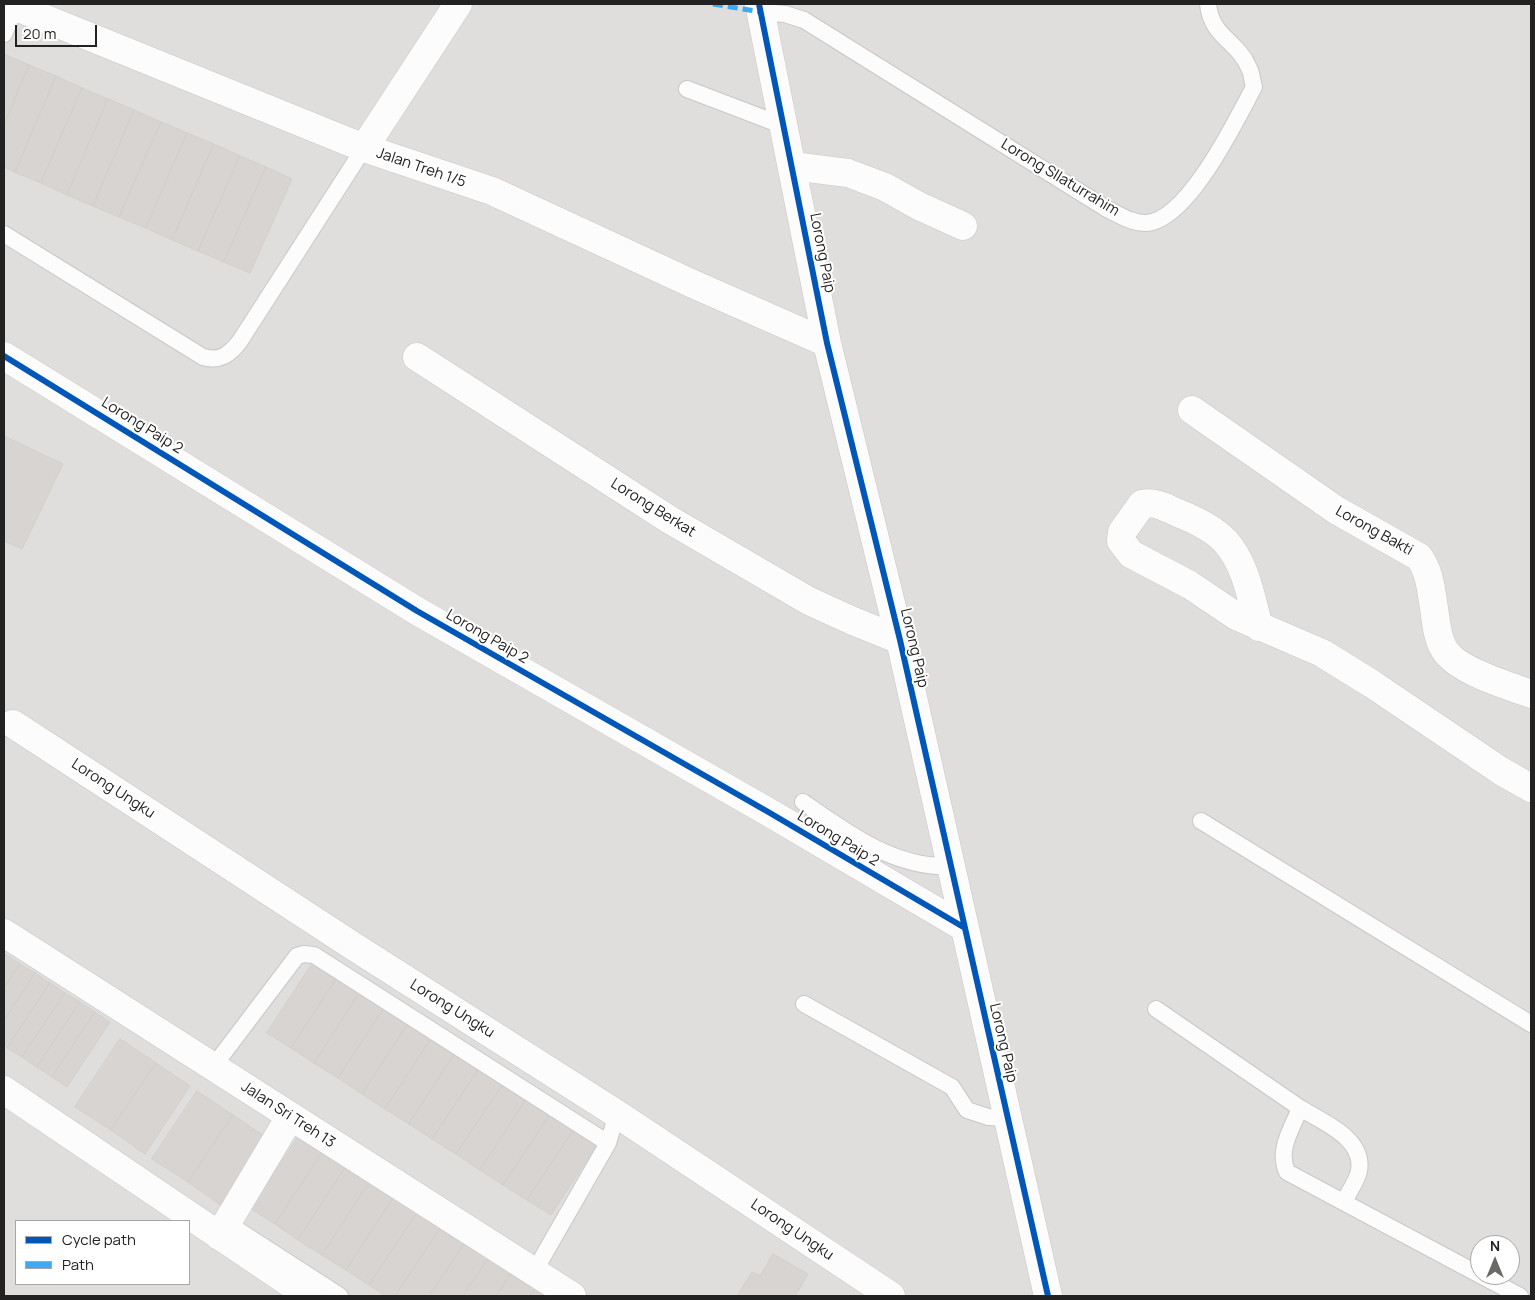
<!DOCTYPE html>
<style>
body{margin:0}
#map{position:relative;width:1535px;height:1300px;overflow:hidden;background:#f0eeeb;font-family:Manrope,sans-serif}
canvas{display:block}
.frame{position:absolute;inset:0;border:5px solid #222;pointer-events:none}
.legend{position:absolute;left:15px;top:1220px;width:175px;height:65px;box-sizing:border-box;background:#fff;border:1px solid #a7a7a7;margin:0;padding:6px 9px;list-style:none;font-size:15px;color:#222}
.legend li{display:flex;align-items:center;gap:10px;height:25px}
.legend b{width:25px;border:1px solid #a7a7a7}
.north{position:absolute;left:1470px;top:1235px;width:50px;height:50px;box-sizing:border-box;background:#fff;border:1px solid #a7a7a7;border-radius:50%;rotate:0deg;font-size:14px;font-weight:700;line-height:20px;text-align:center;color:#222}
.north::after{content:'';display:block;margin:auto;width:18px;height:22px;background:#6a6968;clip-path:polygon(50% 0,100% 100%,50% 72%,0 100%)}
.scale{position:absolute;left:15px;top:25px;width:82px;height:22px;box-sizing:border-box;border:2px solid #222;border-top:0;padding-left:6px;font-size:15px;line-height:18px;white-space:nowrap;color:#222;-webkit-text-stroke:4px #fff;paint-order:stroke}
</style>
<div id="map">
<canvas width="1535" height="1300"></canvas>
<div class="frame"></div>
<ul class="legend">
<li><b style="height:6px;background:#0057b8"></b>Cycle path</li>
<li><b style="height:6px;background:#3fa9f5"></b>Path</li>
</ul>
<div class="north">N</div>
<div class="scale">20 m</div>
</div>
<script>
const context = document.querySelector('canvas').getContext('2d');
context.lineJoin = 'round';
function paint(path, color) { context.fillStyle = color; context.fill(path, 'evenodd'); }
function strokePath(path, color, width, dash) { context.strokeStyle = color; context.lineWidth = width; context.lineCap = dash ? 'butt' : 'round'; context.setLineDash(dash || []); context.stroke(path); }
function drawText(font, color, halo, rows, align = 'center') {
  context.font = font + ' Manrope,sans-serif'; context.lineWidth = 4; context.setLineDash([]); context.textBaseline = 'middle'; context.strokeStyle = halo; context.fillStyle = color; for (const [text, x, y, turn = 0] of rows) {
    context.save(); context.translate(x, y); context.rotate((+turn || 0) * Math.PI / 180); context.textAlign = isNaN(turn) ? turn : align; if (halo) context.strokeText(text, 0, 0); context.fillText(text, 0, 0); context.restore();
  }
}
paint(new Path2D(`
 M4,4H1531V1296H4ZM16,1221H189V1284H16ZM1480,1245H1510V1275H1480Z`), '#dfdedc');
const building = new Path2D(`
 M4,54L29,65L4,125Z
 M29,65L56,76L15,172L4,167V125Z
 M56,76L82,88L41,183L15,172Z
 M82,88L108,99L67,195L41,183Z
 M108,99L134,110L93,206L67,195Z
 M134,110L161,122L119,217L93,206Z
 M161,122L187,133L146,228L119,217Z
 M187,133L214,144L172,240L146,228Z
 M214,144L240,156L198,251L172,240Z
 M240,156L266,167L224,262L198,251Z
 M266,167L292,179L250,273L224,262Z
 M4,436L63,464L22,549L4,541Z
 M5,954L20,964L4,988V956Z
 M314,961L338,976L291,1048L267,1033Z
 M20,964L35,973L4,1021V988Z
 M35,973L50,983L7,1048L4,1045V1021Z
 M338,976L361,991L314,1063L291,1048Z
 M50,983L65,993L22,1057L7,1048Z
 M361,991L385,1007L338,1078L314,1063Z
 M65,993L80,1002L37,1067L22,1057Z
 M80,1002L95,1012L52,1077L37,1067Z
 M385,1007L409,1022L362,1094L338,1078Z
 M95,1012L110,1022L67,1087L52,1077Z
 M409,1022L432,1037L385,1109L362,1094Z
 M432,1037L456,1052L409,1124L385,1109Z
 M120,1039L156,1063L111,1130L75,1107Z
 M456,1052L480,1067L432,1139L409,1124Z
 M156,1063L190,1086L145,1154L111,1130Z
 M480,1067L504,1083L456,1154L432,1139Z
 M504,1083L527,1098L480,1170L456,1154Z
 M197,1091L233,1115L188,1182L152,1159Z
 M527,1098L551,1113L503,1185L480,1170Z
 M551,1113L575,1128L527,1200L503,1185Z
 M233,1115L267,1138L222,1206L188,1182Z
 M575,1128L598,1143L551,1215L527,1200Z
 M298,1137L322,1153L275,1224L251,1209Z
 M322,1153L345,1168L298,1240L275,1224Z
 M345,1168L369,1183L322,1255L298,1240Z
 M369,1183L393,1198L346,1270L322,1255Z
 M393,1198L417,1213L369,1285L346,1270Z
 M417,1213L440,1229L395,1296H386L369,1285Z
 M440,1229L464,1244L429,1296H395Z
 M464,1244L488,1259L463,1296H429Z
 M773,1254L808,1274L795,1296H737L752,1272L760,1276Z
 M488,1259L511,1274L496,1296H463Z
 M511,1274L535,1289L530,1296H496Z
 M535,1289L546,1296H530Z`);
paint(building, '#d7d4d2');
strokePath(building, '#d3d0cc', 1);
const service = new Path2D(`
 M761,12L785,14L804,20L1107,209C1120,215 1133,224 1147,223C1189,219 1236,120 1254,87C1252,81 1252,73 1249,68C1238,41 1211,37 1208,4
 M4,34L16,7
 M687,89L784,126
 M4,234L203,357C220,362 230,354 240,341L364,148
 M803,802C846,832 895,869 951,866
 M1201,821L1531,1024
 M804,1004L952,1087L967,1110L988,1117L1007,1118
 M1156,1009L1300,1108C1292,1129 1277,1149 1287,1172L1480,1275
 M213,1067L297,956L304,954L314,955L608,1143
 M1300,1108C1322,1122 1365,1138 1359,1171C1357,1181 1348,1193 1344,1202
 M227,1223L340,1296
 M534,1272L608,1143L617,1114
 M1480,1275L1520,1296`);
const minor = new Path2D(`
 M9,4L364,148L492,191L693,284L827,343
 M759,4L827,343L900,640L1048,1296
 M364,148L458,4
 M792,166L848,173L885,187L919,206L963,226
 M4,356L417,611L770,813L965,928
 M417,357L670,520L809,601L853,621L900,640
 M1192,410L1336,510L1419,557C1430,572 1431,590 1434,608C1436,621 1437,638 1444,649C1457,671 1507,685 1531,694
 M1259,627C1251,598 1246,564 1225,541C1214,529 1193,519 1178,513C1166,508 1156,501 1142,504L1122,532L1121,541L1131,554L1190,585L1236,616L1322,653L1372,684L1501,771L1531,788
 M13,724L353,946L617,1114L891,1296
 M4,933L572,1296
 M4,1090L309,1296
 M219,1236L290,1117`);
strokePath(service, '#c9c8c7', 18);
strokePath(minor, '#c9c8c7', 29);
strokePath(service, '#fdfcfc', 16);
strokePath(minor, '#fdfcfc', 28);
strokePath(new Path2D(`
 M713,4L761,12`), '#3fa9f5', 5, [10, 5]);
strokePath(new Path2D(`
 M759,4L827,343L900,640L1048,1296
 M4,356L417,611L770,813L965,928`), '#0057b8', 6);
drawText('15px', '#222', '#fff', [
 ["Jalan Treh 1/5",421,168,19],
 ["Lorong SIlaturrahim",1060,178,31],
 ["Lorong Paip",822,253,79],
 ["Lorong Paip 2",142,426,32],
 ["Lorong Berkat",653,508,32],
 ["Lorong Bakti",1374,531,29],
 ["Lorong Paip 2",487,637,30],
 ["Lorong Paip",914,648,77],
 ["Lorong Ungku",113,789,33],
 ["Lorong Paip 2",838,839,31],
 ["Lorong Ungku",452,1009,32],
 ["Lorong Paip",1003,1043,77],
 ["Jalan Sri Treh 13",288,1115,33],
 ["Lorong Ungku",792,1230,34]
]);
</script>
